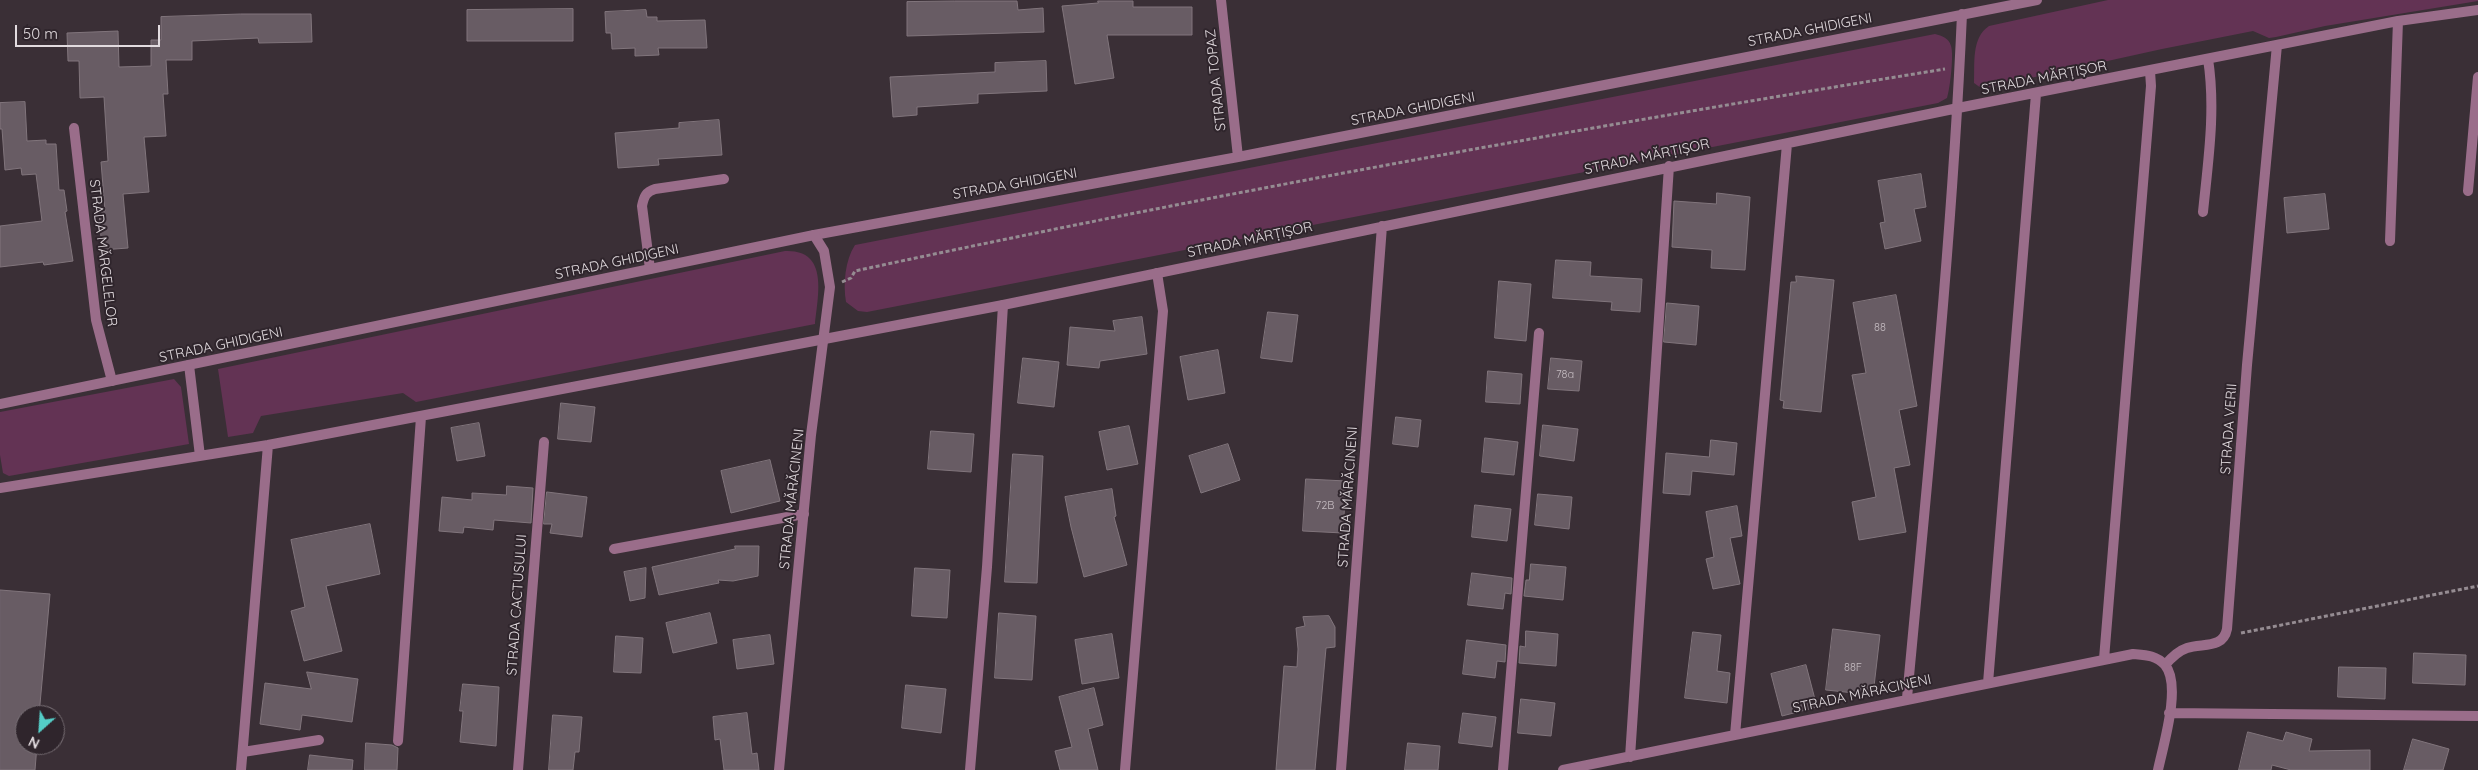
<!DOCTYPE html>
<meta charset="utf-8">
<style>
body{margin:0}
#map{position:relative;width:2478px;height:770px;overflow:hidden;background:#3a2f36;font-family:Quicksand,sans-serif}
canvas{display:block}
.north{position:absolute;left:15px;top:705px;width:50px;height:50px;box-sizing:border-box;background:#2f252c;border:1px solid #776e74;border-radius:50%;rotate:206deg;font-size:14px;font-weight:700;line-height:20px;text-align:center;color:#e2dbdf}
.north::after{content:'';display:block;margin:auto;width:18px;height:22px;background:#54cdc7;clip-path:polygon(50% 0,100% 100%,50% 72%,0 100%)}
.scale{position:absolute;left:15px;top:25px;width:145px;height:22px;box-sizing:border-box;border:2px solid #e2dbdf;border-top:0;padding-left:6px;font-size:15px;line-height:18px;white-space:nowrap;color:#e2dbdf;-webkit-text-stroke:4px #2f252c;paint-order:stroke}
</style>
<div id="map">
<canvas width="2478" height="770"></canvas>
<div class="north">N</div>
<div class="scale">50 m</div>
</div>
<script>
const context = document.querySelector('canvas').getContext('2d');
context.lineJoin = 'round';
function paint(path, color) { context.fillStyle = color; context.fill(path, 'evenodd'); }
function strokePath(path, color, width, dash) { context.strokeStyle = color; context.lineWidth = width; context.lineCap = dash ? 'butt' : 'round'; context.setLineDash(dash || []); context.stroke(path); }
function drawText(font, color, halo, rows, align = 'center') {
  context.font = font + ' Quicksand,sans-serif'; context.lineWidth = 4; context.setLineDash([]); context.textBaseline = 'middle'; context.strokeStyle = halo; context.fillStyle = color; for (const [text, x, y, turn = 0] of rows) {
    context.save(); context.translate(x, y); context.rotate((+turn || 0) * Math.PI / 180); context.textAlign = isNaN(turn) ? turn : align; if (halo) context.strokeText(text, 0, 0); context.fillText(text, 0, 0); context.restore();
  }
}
paint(new Path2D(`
 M2108,0H2478V1L2325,26L2276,37L2269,38L2253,31L2162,49L1994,86L1981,88L1974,83C1975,64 1971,38 1989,26Z
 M1935,34C1942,36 1949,38 1951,46C1954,55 1950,89 1947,98L1938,103L867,312L858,311L846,302C843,284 845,260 855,245Z
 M785,251C829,249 818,295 815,324L416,402L403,393L261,416L253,433L228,437L218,369Z
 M174,379L181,387L189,444L9,476L3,473L0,455V412Z`), '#633354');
const building = new Path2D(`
 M955,1H1017L1018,10L1043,8L1044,32L907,36V2Z
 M1098,1H1133V7H1192V35H1107L1114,78L1075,84L1062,6L1098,3Z
 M573,9V41H467V10Z
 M646,10L647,17H657V21L705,20L707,48H658L659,55L635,56V48L612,49L611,33H606L605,12Z
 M241,14H311L312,42L259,43L258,38L192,41V60H166L168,94H163L166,136L144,137L149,192L123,194L128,248L102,250L99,212L105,211L101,162L108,161L104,97L80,98L79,61H68L67,33L118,31L119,67L151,66V40H161V17Z
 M1046,61L1047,91L978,94V103L917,107V115L893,117L890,77L995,72V63Z
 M25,102L27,141L46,140V144H56L59,190H64L67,211L65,212L73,261L44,265L43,262L0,267V226L42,221L36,174L22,175L21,168L5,170L2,129H0V103Z
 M719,120L722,155L658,159L659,165L618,168L615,133L679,128V123Z
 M1921,174L1926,207L1914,209L1921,241L1885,249L1880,223L1885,222L1878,181Z
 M1717,193L1750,197L1745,270L1711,268L1712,250L1672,247L1674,201L1716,204Z
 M2325,194L2329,229L2287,233L2284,198Z
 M1556,260L1591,262L1590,276L1642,279L1640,312L1611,310L1612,302L1553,298Z
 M1796,276L1834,280L1821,412L1783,408L1784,401L1780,400L1791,282H1796Z
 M1499,281L1531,284L1526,341L1495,338Z
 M1896,295L1917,406L1899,410L1910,465L1894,468L1906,532L1859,540L1852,502L1876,497L1852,375L1866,373L1853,303Z
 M1667,303L1699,306L1696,345L1664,342Z
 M1268,312L1298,315L1292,362L1261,358Z
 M1142,317L1147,354L1100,361L1099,368L1067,365L1070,327L1115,331L1113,321Z
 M1218,350L1225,393L1188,400L1180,357Z
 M1023,358L1059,362L1054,407L1018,403Z
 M1551,358L1582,361L1579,391L1548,389Z
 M1488,371L1522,374L1520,404L1486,402Z
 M561,403L595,407L591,442L558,439Z
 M1396,417L1421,420L1418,447L1393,444Z
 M479,423L485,456L457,461L451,428Z
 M1543,425L1578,429L1574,461L1540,456Z
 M1129,426L1138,464L1107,470L1099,432Z
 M931,431L974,434L971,472L928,469Z
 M1485,438L1518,442L1514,475L1482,472Z
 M1711,440L1737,443L1734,475L1692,471L1690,495L1663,493L1666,453L1709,457Z
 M1228,444L1240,480L1201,493L1189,456Z
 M1013,454L1043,456L1037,583L1005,582Z
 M770,460L780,501L731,513L721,471Z
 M1306,479L1346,481L1343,533L1303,531Z
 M507,486L533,488L531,523L494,520L493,530L464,527L463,533L439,531L442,497L472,500V493L506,495Z
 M1112,489L1116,516L1114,517L1127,565L1084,577L1071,527L1065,497Z
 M547,492L587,497L582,537L550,533L552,524H544Z
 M1538,494L1572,497L1569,529L1535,525Z
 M1475,505L1511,509L1507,541L1472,537Z
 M1737,506L1742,536L1730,538L1740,584L1713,589L1706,559L1714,557L1706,512Z
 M370,524L380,574L326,586L342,651L304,661L291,611L305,607L291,540Z
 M735,546H759L758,576L733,581L718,580L719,583L659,595L652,567L735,549Z
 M1531,564L1566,567L1563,600L1524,596L1526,580H1529Z
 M646,568L645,598L630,601L624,572Z
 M915,568L950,570L947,618L912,616Z
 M1472,573L1512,578L1511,594L1505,593L1503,609L1468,605Z
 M0,590L50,594L39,715H25V745H37L35,770H0Z
 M710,613L717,643L673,653L666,623Z
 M999,613L1036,616L1032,680L995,678Z
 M1329,616L1335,627V647L1326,648L1315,770H1276L1284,666L1297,667L1298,649L1296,628L1305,626L1303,617Z
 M1833,629L1880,635L1873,695L1826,690Z
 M1526,631L1558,634L1556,666L1519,663L1520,646L1525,647Z
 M1693,632L1721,635L1717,671L1730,673L1727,703L1685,698Z
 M1112,634L1119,678L1082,684L1075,640Z
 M770,635L774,664L737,669L733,640Z
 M616,636L643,638L641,673L614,672Z
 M1467,640L1506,645L1505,662L1497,661L1495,678L1463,674Z
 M2414,653L2466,655L2465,685L2413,683Z
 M1806,665L1817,707L1782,716L1771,674Z
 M2339,667L2386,668L2385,699L2338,697Z
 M307,672L358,679L352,722L302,715L300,730L260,724L265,683L311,689Z
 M463,684L499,687L496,746L460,742L463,711H460Z
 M906,685L946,689L941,733L902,728Z
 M1094,688L1103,725L1088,729L1098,770H1060L1055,751L1072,747L1059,697Z
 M1521,699L1555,703L1551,736L1518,733Z
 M747,713L752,754L757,753L759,770H724L720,739L715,740L713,717Z
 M1463,713L1496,717L1492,747L1459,743Z
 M553,715L582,717L579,752H575L573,770H549Z
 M2248,732L2283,741L2286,732L2312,739L2309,751L2370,750V770H2291L2272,765L2271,770H2239Z
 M2413,739L2449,749L2443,770H2404Z
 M366,743L392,745L398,748L397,770H365Z
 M1408,743L1440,746L1438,770H1405Z
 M310,755L353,760L352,770H308Z`);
paint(building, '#685c64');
strokePath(building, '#81757c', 1);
strokePath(new Path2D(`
 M842,282L851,278L855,271C1216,193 1580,128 1945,69
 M2241,633L2478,586`), '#958c92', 3, [4, 2.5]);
strokePath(new Path2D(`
 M2468,191L2478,77
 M970,770L987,567L1003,305
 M1125,770L1163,311L1157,273`), '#9a6d8a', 10);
strokePath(new Path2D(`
 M1221,0L1238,157
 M74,128L96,320L112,381
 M2203,212C2208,162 2216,110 2208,59
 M814,235L1238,157L2037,0
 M2390,241L2398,21
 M650,269L642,206C644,196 646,192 655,189L724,179
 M189,365L200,456
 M0,488L268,445L1003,305L1958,108L2398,21L2478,10
 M614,549L804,514
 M2104,659L2151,86L2150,71
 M2165,665C2171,658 2178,651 2187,648C2203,643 2223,649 2227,629L2247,365L2277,45
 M1988,683L2036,94
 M1907,698C1928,471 1952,243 1962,14
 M2169,713L2478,716
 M1735,735L1787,144
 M398,741L421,417
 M243,752L319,740
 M1630,757L1669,166
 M241,770L268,445
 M518,770L544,442
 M1341,770L1382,226
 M1503,770L1539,333
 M1563,770L2133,654C2145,655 2156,655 2165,665C2182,685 2163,746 2158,770`), '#9a6d8a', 10);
strokePath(new Path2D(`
 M0,404L814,235L824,251L830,287L811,435L779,770`), '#9a6d8a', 10);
drawText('11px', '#c4bbc0', null, [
 ["88",1880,328],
 ["78a",1565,375],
 ["72B",1325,506],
 ["88F",1853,668]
]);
drawText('14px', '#e2dbdf', '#2f252c', [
 ["STRADA GHIDIGENI",1810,30,-11],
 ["STRADA MĂRȚIȘOR",2044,78,-11],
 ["STRADA TOPAZ",1216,80,-96],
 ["STRADA GHIDIGENI",1413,109,-11],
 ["STRADA MĂRȚIȘOR",1647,157,-12],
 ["STRADA GHIDIGENI",1015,184,-10],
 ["STRADA MĂRȚIȘOR",1250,240,-12],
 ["STRADA MĂRGELELOR",103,253,83],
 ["STRADA GHIDIGENI",617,262,-12],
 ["STRADA GHIDIGENI",221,345,-12],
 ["STRADA VERII",2229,429,-86],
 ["STRADA MĂRĂCINENI",1348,497,-86],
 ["STRADA MĂRĂCINENI",792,499,-84],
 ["STRADA CACTUSULUI",517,605,-86],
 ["STRADA MĂRĂCINENI",1862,694,-12]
]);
</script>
